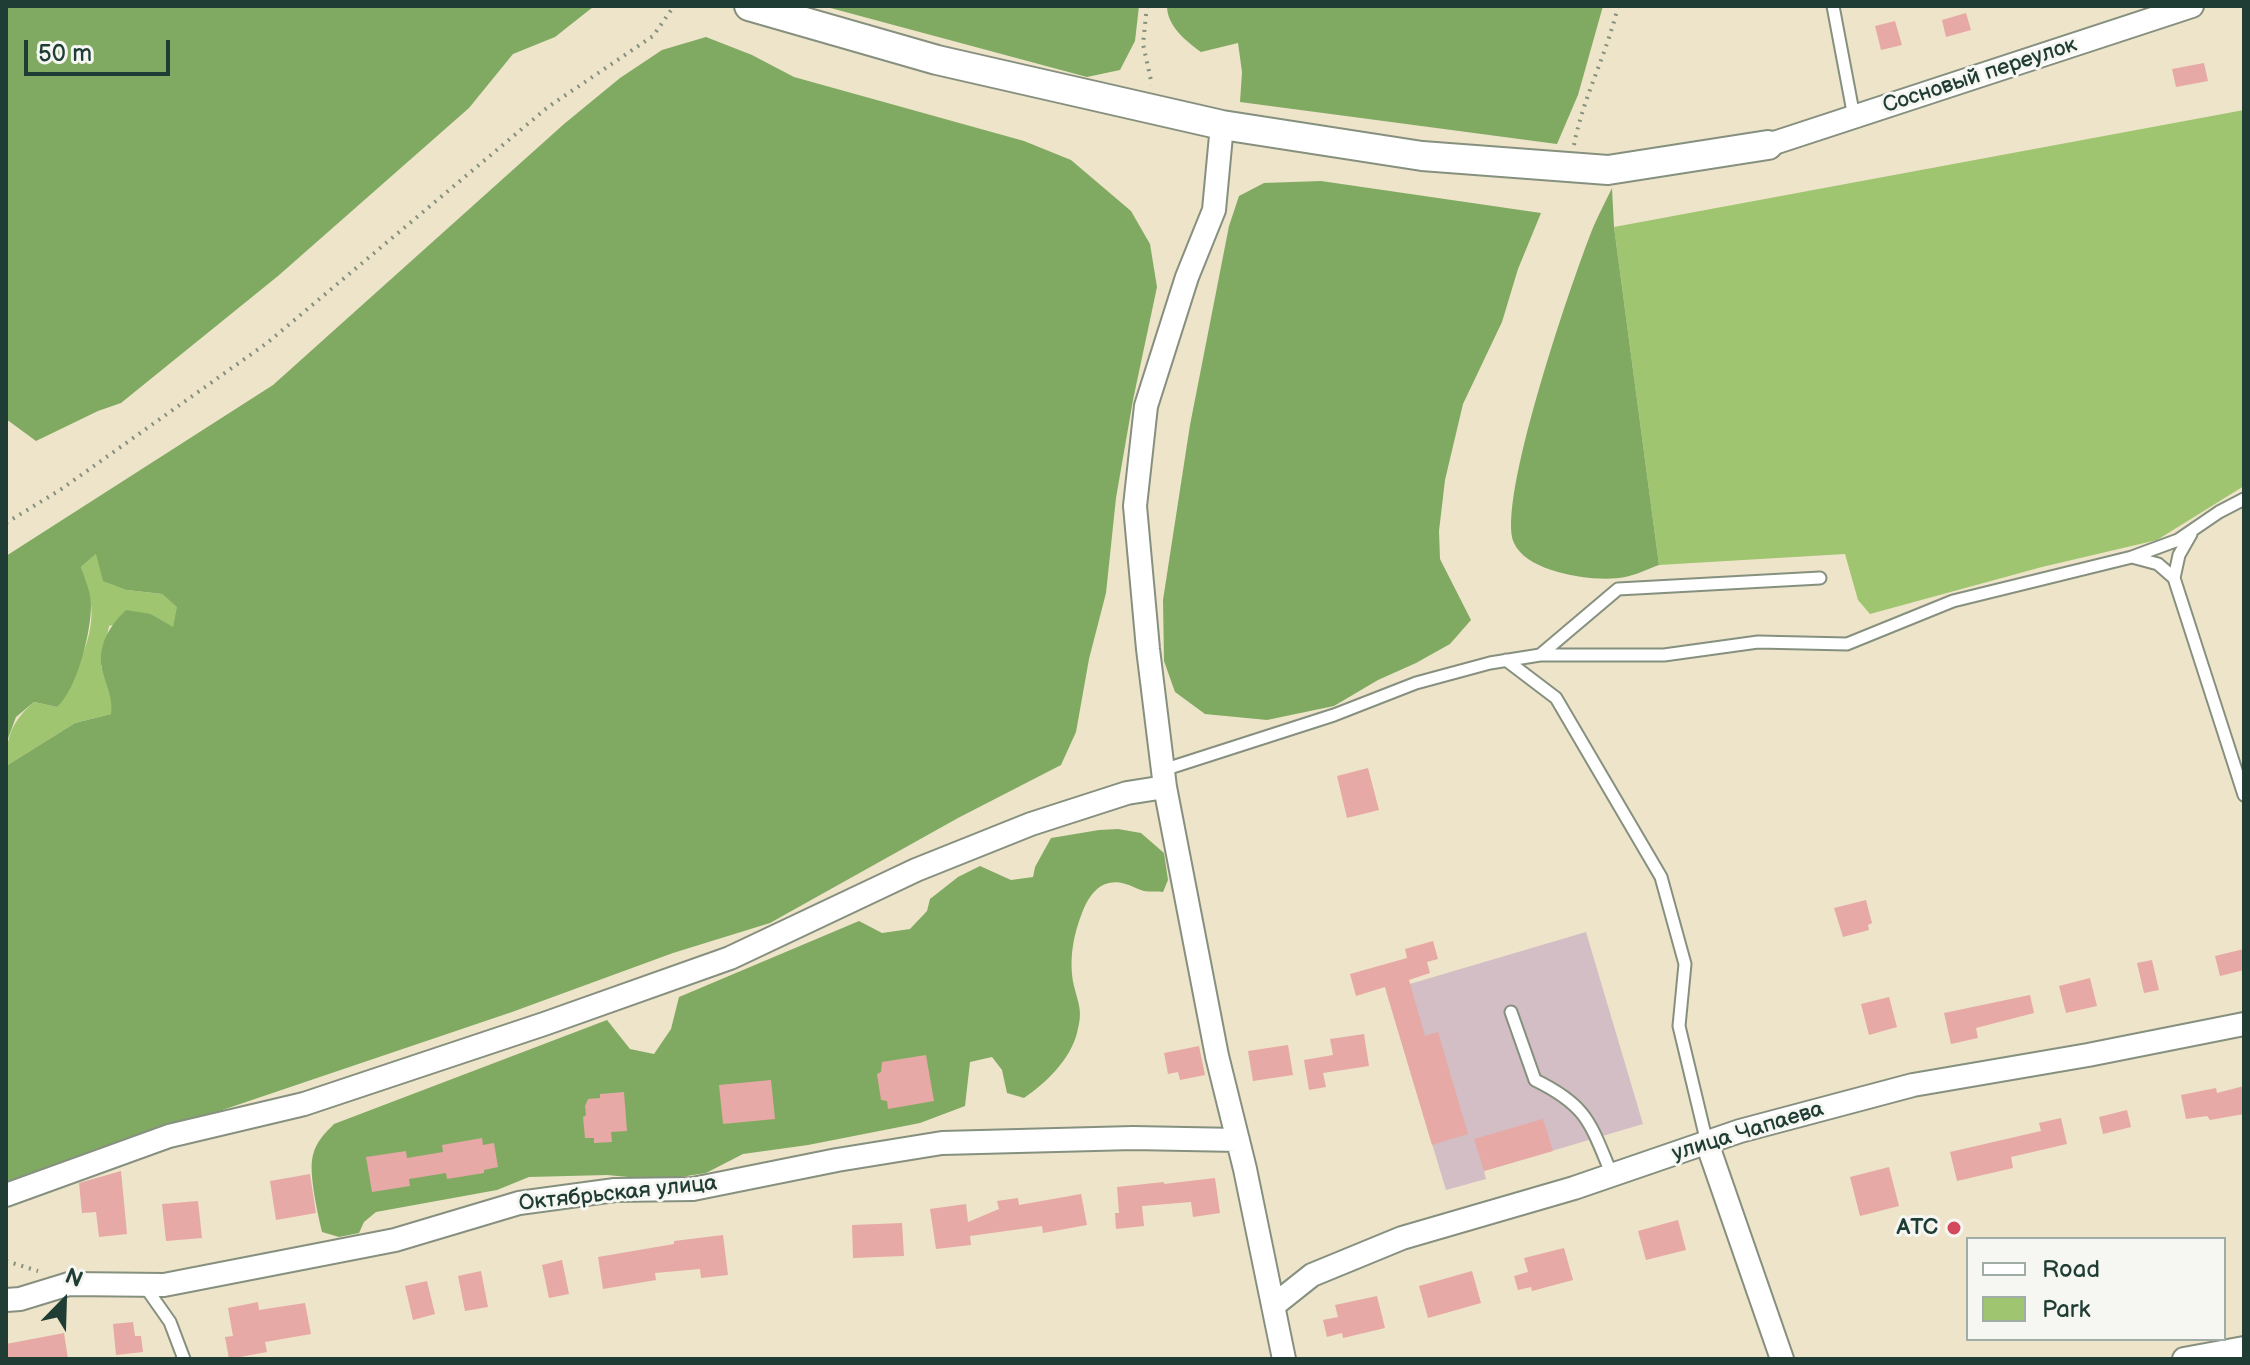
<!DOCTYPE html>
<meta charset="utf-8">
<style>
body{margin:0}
#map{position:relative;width:2250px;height:1365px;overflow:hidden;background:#eee4ca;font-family:"Balsamiq Sans",sans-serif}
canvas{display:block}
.frame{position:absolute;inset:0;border:8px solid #1f3d34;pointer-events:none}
.legend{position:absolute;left:1966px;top:1237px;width:260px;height:104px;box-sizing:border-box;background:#f6f6f2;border:2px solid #a0aca6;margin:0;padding:10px 14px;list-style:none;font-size:24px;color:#1f3d34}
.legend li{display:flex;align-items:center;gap:16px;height:40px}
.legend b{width:40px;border:2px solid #a0aca6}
.north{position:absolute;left:24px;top:1261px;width:80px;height:80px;-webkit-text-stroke:6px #f6f6f2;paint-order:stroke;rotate:23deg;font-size:22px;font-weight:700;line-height:32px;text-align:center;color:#1f3d34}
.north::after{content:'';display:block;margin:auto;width:28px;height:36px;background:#1f3d34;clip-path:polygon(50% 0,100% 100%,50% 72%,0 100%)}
.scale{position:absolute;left:24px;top:40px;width:146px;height:36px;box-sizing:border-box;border:4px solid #1f3d34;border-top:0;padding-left:10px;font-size:24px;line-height:28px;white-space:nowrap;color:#1f3d34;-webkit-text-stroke:6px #f6f6f2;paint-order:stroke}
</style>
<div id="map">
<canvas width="2250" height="1365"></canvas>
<div class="frame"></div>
<ul class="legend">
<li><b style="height:10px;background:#fff"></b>Road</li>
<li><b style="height:22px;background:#a0c570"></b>Park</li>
</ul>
<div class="north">N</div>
<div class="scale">50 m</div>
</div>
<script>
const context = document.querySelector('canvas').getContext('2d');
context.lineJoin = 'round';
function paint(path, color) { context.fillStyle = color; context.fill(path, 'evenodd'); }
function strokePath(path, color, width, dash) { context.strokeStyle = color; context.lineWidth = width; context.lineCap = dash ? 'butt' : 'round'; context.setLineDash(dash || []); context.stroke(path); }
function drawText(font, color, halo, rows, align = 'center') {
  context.font = font + ' "Balsamiq Sans",sans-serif'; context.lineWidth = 6; context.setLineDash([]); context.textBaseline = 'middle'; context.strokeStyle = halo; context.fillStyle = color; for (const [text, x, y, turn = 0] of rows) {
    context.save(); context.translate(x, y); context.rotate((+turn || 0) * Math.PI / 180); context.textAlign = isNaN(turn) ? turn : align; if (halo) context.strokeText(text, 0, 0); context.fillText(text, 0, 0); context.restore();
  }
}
paint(new Path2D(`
 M1586,932L1643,1124L1484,1171L1486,1179L1446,1190L1386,991Z`), '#d2bec4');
paint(new Path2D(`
 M2244,110V486L2157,540L2042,567L1870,614L1858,600L1845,554L1659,565L1614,227Z
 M97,553L127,590L162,594L178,607L173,628L151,614L109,626L101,666L113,699L111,714L75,723L6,766C6,737 12,721 34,702L57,707C73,675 98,636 90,598C88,588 84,577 81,567Z`), '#a0c570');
paint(new Path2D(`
 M6,6H589L593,7L555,37L513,54L469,108L278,276L121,403L98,411L36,441L6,419Z
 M823,6H1139L1135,41L1120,70L1087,77Z
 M1167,6H1603L1578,95L1557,144L1240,102L1242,72L1238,43L1201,52C1186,41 1167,26 1167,6Z
 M706,37L752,55L794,77L1024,141L1071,160L1131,211L1150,244L1157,287L1133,400L1116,498L1106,593L1089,659L1076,732L1061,765L958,818L770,923L673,953L512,1012L184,1123L6,1189V766L75,723L111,714C113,696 106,686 102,669C97,646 110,625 126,610L151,614L173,627L177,607L162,594L127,590L103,581L96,554L81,567C85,579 91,593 91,605C91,633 77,689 57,707L34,702L16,717L6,744V556L273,385L564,124L620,78L662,50Z
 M1321,181L1541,213L1518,269L1502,322L1463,404L1445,480L1439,531L1440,559L1471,620L1450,644L1416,663L1378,680L1334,706L1267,720L1205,714L1175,692L1164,661L1163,600L1190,425L1229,226L1239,196L1264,183Z
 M1612,188L1614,227L1659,565C1648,569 1636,575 1625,577C1596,583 1527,573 1514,543C1496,503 1570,287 1589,238C1595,221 1604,205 1612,188Z
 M1118,829L1141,833L1164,853L1168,880L1163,892C1157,891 1150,892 1144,891C1131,887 1123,880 1109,883C1097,885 1089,897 1084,908C1074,932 1068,959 1074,986C1079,1006 1083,1011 1077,1033C1070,1060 1046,1083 1024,1098L1007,1093L1002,1070L992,1057L970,1062L965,1106L920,1123L808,1145L743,1154L706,1173L661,1180L607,1175L529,1177L497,1190L376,1212L364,1222L359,1233L339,1237L322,1232C318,1214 308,1172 313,1155C316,1142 325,1133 334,1124L607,1020L630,1049L654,1054L671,1029L679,997L859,921L882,933L910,929L927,911L930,899L958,877L980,866L1011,880L1033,877L1035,867L1051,838L1099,830Z`), '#80aa62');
paint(new Path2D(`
 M1966,13L1971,30L1946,37L1942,20Z
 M1895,21L1902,45L1881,50L1875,26Z
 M2204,63L2208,81L2176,87L2172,69Z
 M1368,768L1379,810L1347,818L1337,776Z
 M1866,900L1872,923L1868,925L1869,930L1843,937L1834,908Z
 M1433,941L1438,959L1427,962L1430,973L1409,980L1425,1036L1438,1032L1468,1134L1432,1145L1385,987L1356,996L1350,974L1407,958L1405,949Z
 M2244,949V970L2220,976L2215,956Z
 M2152,960L2159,990L2144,993L2137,963Z
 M2090,978L2097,1006L2066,1013L2059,986Z
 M2030,995L2034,1013L1976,1028L1978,1038L1951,1044L1944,1013Z
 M1889,997L1897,1027L1869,1035L1861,1004Z
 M1364,1034L1369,1066L1323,1073L1326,1087L1309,1090L1304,1060L1333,1055L1330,1039Z
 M1288,1045L1293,1075L1253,1081L1248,1051Z
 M1199,1046L1205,1075L1180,1080L1178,1072L1168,1074L1164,1053Z
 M926,1055L934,1101L888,1109L887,1101L881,1100L877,1074L881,1072L882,1062Z
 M771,1080L775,1119L723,1124L719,1085Z
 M2244,1086V1114L2210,1120L2207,1116L2186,1119L2181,1095L2216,1088L2217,1093Z
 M624,1092L627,1131L611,1132L612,1142L594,1143V1138H585L583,1117L586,1115L585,1106L588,1099L600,1098V1094Z
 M2127,1110L2131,1127L2103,1134L2099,1117Z
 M2061,1118L2067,1144L2011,1157L2013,1168L1957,1181L1950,1152L2041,1131L2039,1123Z
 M1543,1119L1553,1151L1484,1171L1474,1139Z
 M482,1138L483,1145L494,1143L498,1167L484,1170V1173L447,1179L446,1173L409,1179L410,1186L372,1192L366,1157L406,1151L407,1158L443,1152L442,1145Z
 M1889,1167L1899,1206L1860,1216L1850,1177Z
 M121,1171L127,1234L99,1237L96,1212L82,1213L79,1183Z
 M310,1174L316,1213L276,1220L270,1181Z
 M1215,1178L1220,1213L1193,1217L1191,1202L1142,1206L1144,1226L1116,1229L1115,1213H1119L1117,1187L1164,1182V1184Z
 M1081,1194L1087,1225L1043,1233L1042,1226L970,1236L971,1245L936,1249L930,1209L966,1204L968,1222L999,1209L997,1201L1018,1198L1019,1205Z
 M198,1201L202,1238L166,1241L162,1204Z
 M1678,1220L1686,1250L1646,1260L1638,1231Z
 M902,1223L904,1256L853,1258L852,1225Z
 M723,1235L728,1275L701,1278L700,1269L655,1273L656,1280L603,1289L598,1257L674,1244V1241Z
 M1564,1248L1573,1280L1532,1291L1531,1287L1518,1290L1514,1276L1528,1272L1524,1258Z
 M562,1260L569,1294L549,1298L542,1265Z
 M481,1271L488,1307L465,1311L458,1276Z
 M1472,1271L1481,1303L1428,1318L1419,1286Z
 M427,1281L435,1314L413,1320L405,1286Z
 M1377,1296L1385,1328L1343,1338L1342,1333L1327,1337L1323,1320L1338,1317L1335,1305Z
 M258,1302L259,1310L305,1303L311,1334L265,1342L267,1352L229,1359L225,1337L233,1336L228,1308Z
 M133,1322L135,1336H141L143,1352L116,1355L113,1324Z
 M64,1333L68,1359H6V1344Z`), '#e6a9a5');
const service = new Path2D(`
 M1833,6L1854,117
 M2191,534L2179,555L2174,578L2244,795
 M2132,557L2158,564L2174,578
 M1540,655H1664L1758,642L1847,644L1953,601L2132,557L2178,540L2219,512L2244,499
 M1506,660L1556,698L1661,877L1685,964L1679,1026L1707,1143
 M1163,770L1334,715L1416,683L1490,663L1540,655L1618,589L1820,578
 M1511,1012L1535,1080C1588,1106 1590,1123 1612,1175
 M144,1285L170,1322L184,1359`);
const minor = new Path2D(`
 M1222,125L1214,210L1187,277L1146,406L1135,506L1148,649L1165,787L1217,1056L1245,1169L1284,1359
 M1768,145L2192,6
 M1707,1143L1782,1359
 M6,1195L169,1136L304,1104L544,1024L730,958L916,870L1031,824L1127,793L1165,787
 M6,1300L20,1299L69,1284L164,1285L395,1240L519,1203L615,1190L693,1189L837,1160L942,1143L1133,1138L1238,1140
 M1273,1306L1312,1275L1402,1238L1574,1188L1740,1131L1913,1085L2088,1055L2244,1024
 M2184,1359L2244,1348`);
const tertiary = new Path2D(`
 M749,6L937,60L1222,125L1422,156L1608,170L1768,145`);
strokePath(service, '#86907f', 15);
strokePath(minor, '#86907f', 26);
strokePath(tertiary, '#86907f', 32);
strokePath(new Path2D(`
 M1147,6L1143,44L1152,85
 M1574,145C1583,97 1607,54 1618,6
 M6,523L60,490L267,343L548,107L653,36L674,6
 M6,1261L38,1271`), '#86907f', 4, [2, 6]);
strokePath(service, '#fff', 11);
strokePath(minor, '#fff', 22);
strokePath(tertiary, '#fff', 28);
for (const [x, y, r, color] of [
 [1954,1228,8,"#d1495b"]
]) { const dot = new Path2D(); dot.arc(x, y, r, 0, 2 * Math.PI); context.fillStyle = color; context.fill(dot); strokePath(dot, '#f6f6f2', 3); }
drawText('22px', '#1f3d34', '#f6f6f2', [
 ["Сосновый переулок",1980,76,-18],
 ["улица Чапаева",1748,1132,-17],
 ["Октябрьская улица",618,1194,-6]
]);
drawText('bold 22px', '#1f3d34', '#f6f6f2', [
 ["АТС",1938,1228]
], 'right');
</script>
